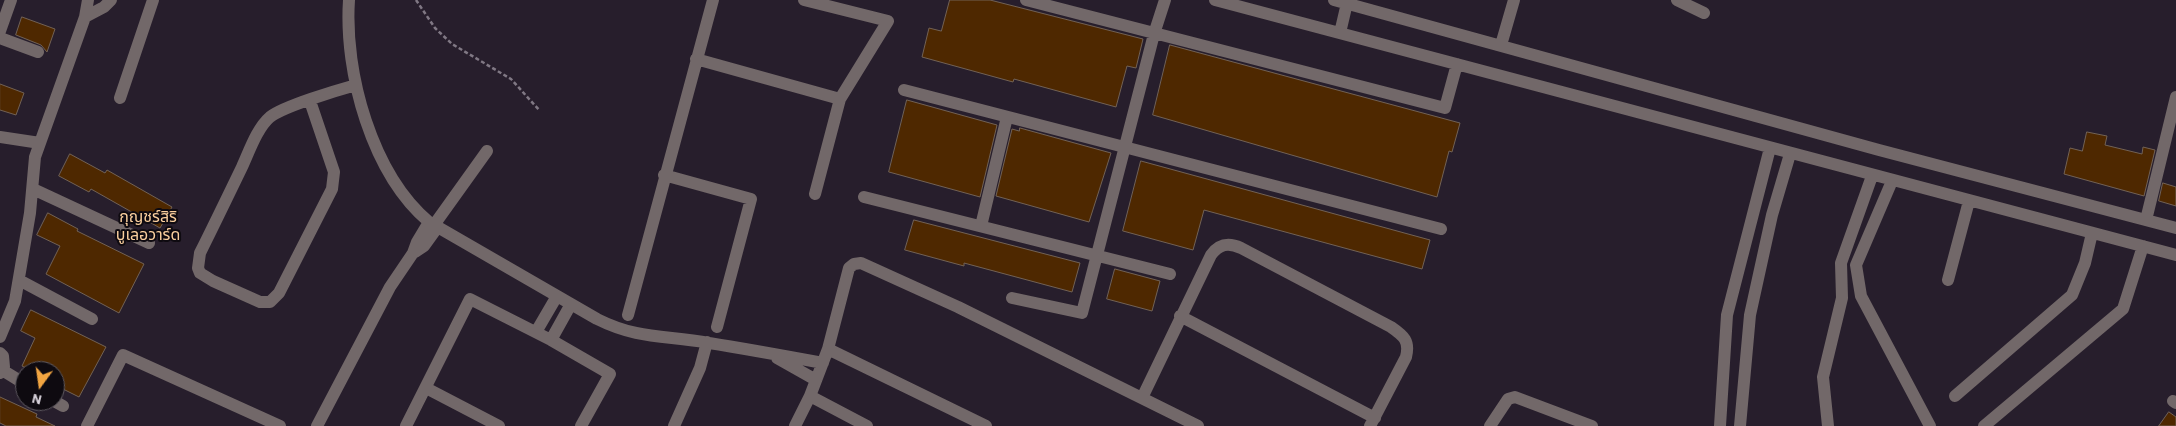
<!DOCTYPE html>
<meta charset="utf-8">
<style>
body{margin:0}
#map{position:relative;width:2176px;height:426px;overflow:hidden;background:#271e2c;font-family:Barlow,sans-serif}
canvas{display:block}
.north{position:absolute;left:15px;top:361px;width:50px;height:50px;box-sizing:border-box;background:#0e0a10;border:1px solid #5f5a61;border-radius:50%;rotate:194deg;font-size:14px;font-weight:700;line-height:20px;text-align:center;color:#d8d2db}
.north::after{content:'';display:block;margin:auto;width:18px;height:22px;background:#f2a541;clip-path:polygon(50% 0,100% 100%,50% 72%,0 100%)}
</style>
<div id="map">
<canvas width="2176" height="426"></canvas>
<div class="north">N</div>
</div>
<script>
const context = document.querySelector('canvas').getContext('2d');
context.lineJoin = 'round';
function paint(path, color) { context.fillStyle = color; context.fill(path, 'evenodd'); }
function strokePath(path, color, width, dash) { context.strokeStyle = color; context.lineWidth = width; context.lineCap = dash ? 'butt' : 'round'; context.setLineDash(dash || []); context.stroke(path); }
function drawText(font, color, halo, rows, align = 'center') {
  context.font = font + ' Barlow,"Noto Sans Thai",sans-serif'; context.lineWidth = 4; context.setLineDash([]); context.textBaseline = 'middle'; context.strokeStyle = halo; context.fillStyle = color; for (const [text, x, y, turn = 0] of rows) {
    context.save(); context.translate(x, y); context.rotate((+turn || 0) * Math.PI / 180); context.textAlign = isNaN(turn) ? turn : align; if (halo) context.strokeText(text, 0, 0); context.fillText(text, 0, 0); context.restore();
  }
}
const building = new Path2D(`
 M950,0H990L1143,39L1136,68L1127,66L1116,107L1014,79L1013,82L922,57L929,28L941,31Z
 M22,17L55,29L47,52L41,45L16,35Z
 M1170,45L1460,123L1452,152L1449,151L1437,197L1153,115Z
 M0,84L24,93L16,115L0,110Z
 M907,100L997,125L980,197L889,172Z
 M1020,128L1111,153L1089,222L996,196L1012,129L1019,131Z
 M2087,132L2107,136L2105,145L2142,154L2143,147L2155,150L2144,196L2064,174L2070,148L2082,151Z
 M70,154L105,173L107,170L172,207L160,228L91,189L89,192L59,176Z
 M1141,161L1430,240L1422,269L1204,210L1193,250L1123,231Z
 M2163,183L2176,187V206L2159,201Z
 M48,213L78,229L77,231L144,264L119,313L46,274L60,246L37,235Z
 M914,220L1080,263L1072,292L964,263V266L905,250Z
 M1115,269L1160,281L1152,311L1107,299Z
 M31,310L106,347L79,397L55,385V371H32L22,366L35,338L21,331Z
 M0,397L37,414L36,417L55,426H6L0,423Z
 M2169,412L2176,417V426H2159Z`);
paint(building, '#4e2800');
strokePath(building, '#726255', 1);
strokePath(new Path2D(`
 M416,0L435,28L452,44L511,79L540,111`), '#807884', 2.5, [4, 2.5]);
strokePath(new Path2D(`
 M349,0C344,73 372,174 429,222L597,319C639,340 666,335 709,343C747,349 785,356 823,363
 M804,0L888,21L840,99
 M1026,0L1445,108L1457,64
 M1215,0L2176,255
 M1334,0L1879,150L2176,228
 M1677,0L1704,13
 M85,17L104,7L111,0
 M0,31L11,0
 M1340,33L1347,3
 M0,38L38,52
 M1501,45L1514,0
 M696,59L840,99L815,194
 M904,90L1441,229
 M120,98L153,0
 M310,101L334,172L332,189L279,293L270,302H260L213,281L200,273L198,268L200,253C214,225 228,196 242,167C249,152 257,128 270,117C284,106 338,90 356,85
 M0,137L40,143
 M664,175L751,199L717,327
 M1892,181L1856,265L1861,296L1930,426
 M33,189L149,243
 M864,197L1170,274
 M2146,220L2176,97
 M434,225L487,151
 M981,226L1007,117
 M415,252L424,246L437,228
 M19,280L92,319
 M1948,280L1969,201
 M1012,298L1082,313L1154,34L1165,0
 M628,315L713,0
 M1180,316L1375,418
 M536,332L557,296
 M0,337L15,301L30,213L35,157L85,17L88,0
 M551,340L571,304
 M828,349L986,426
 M0,353L3,356L4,367L0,373
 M777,358L816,380
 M2,370L25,384
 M426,388L499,426
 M810,396L867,426
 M1955,396L2072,295L2085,263L2092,233
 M1142,398L1211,255C1219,244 1228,242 1241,248L1391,327C1404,336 1410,341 1406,357L1370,426
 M54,401L63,406
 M2173,401L2176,403
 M87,426L123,355L280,426
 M317,426L390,287L413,253L417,242L429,222
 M406,426L470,299L551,340L610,374L581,426
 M674,426L700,368L707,342
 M795,426L810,396L828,349L849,268L854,264L861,263L958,307L1198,426
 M1490,426L1508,399L1515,397L1592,426
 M1720,426L1727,315L1770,148
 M1740,426L1750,315L1772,215L1790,154
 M1828,426L1823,377L1842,298L1841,263L1872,176
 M1984,426L2123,309L2143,246`), '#726869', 12);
drawText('16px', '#facf9e', '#0e0a10', [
 ["กุญชร์สิริ",148,217],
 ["บูเลอวาร์ด",148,235]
]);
</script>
